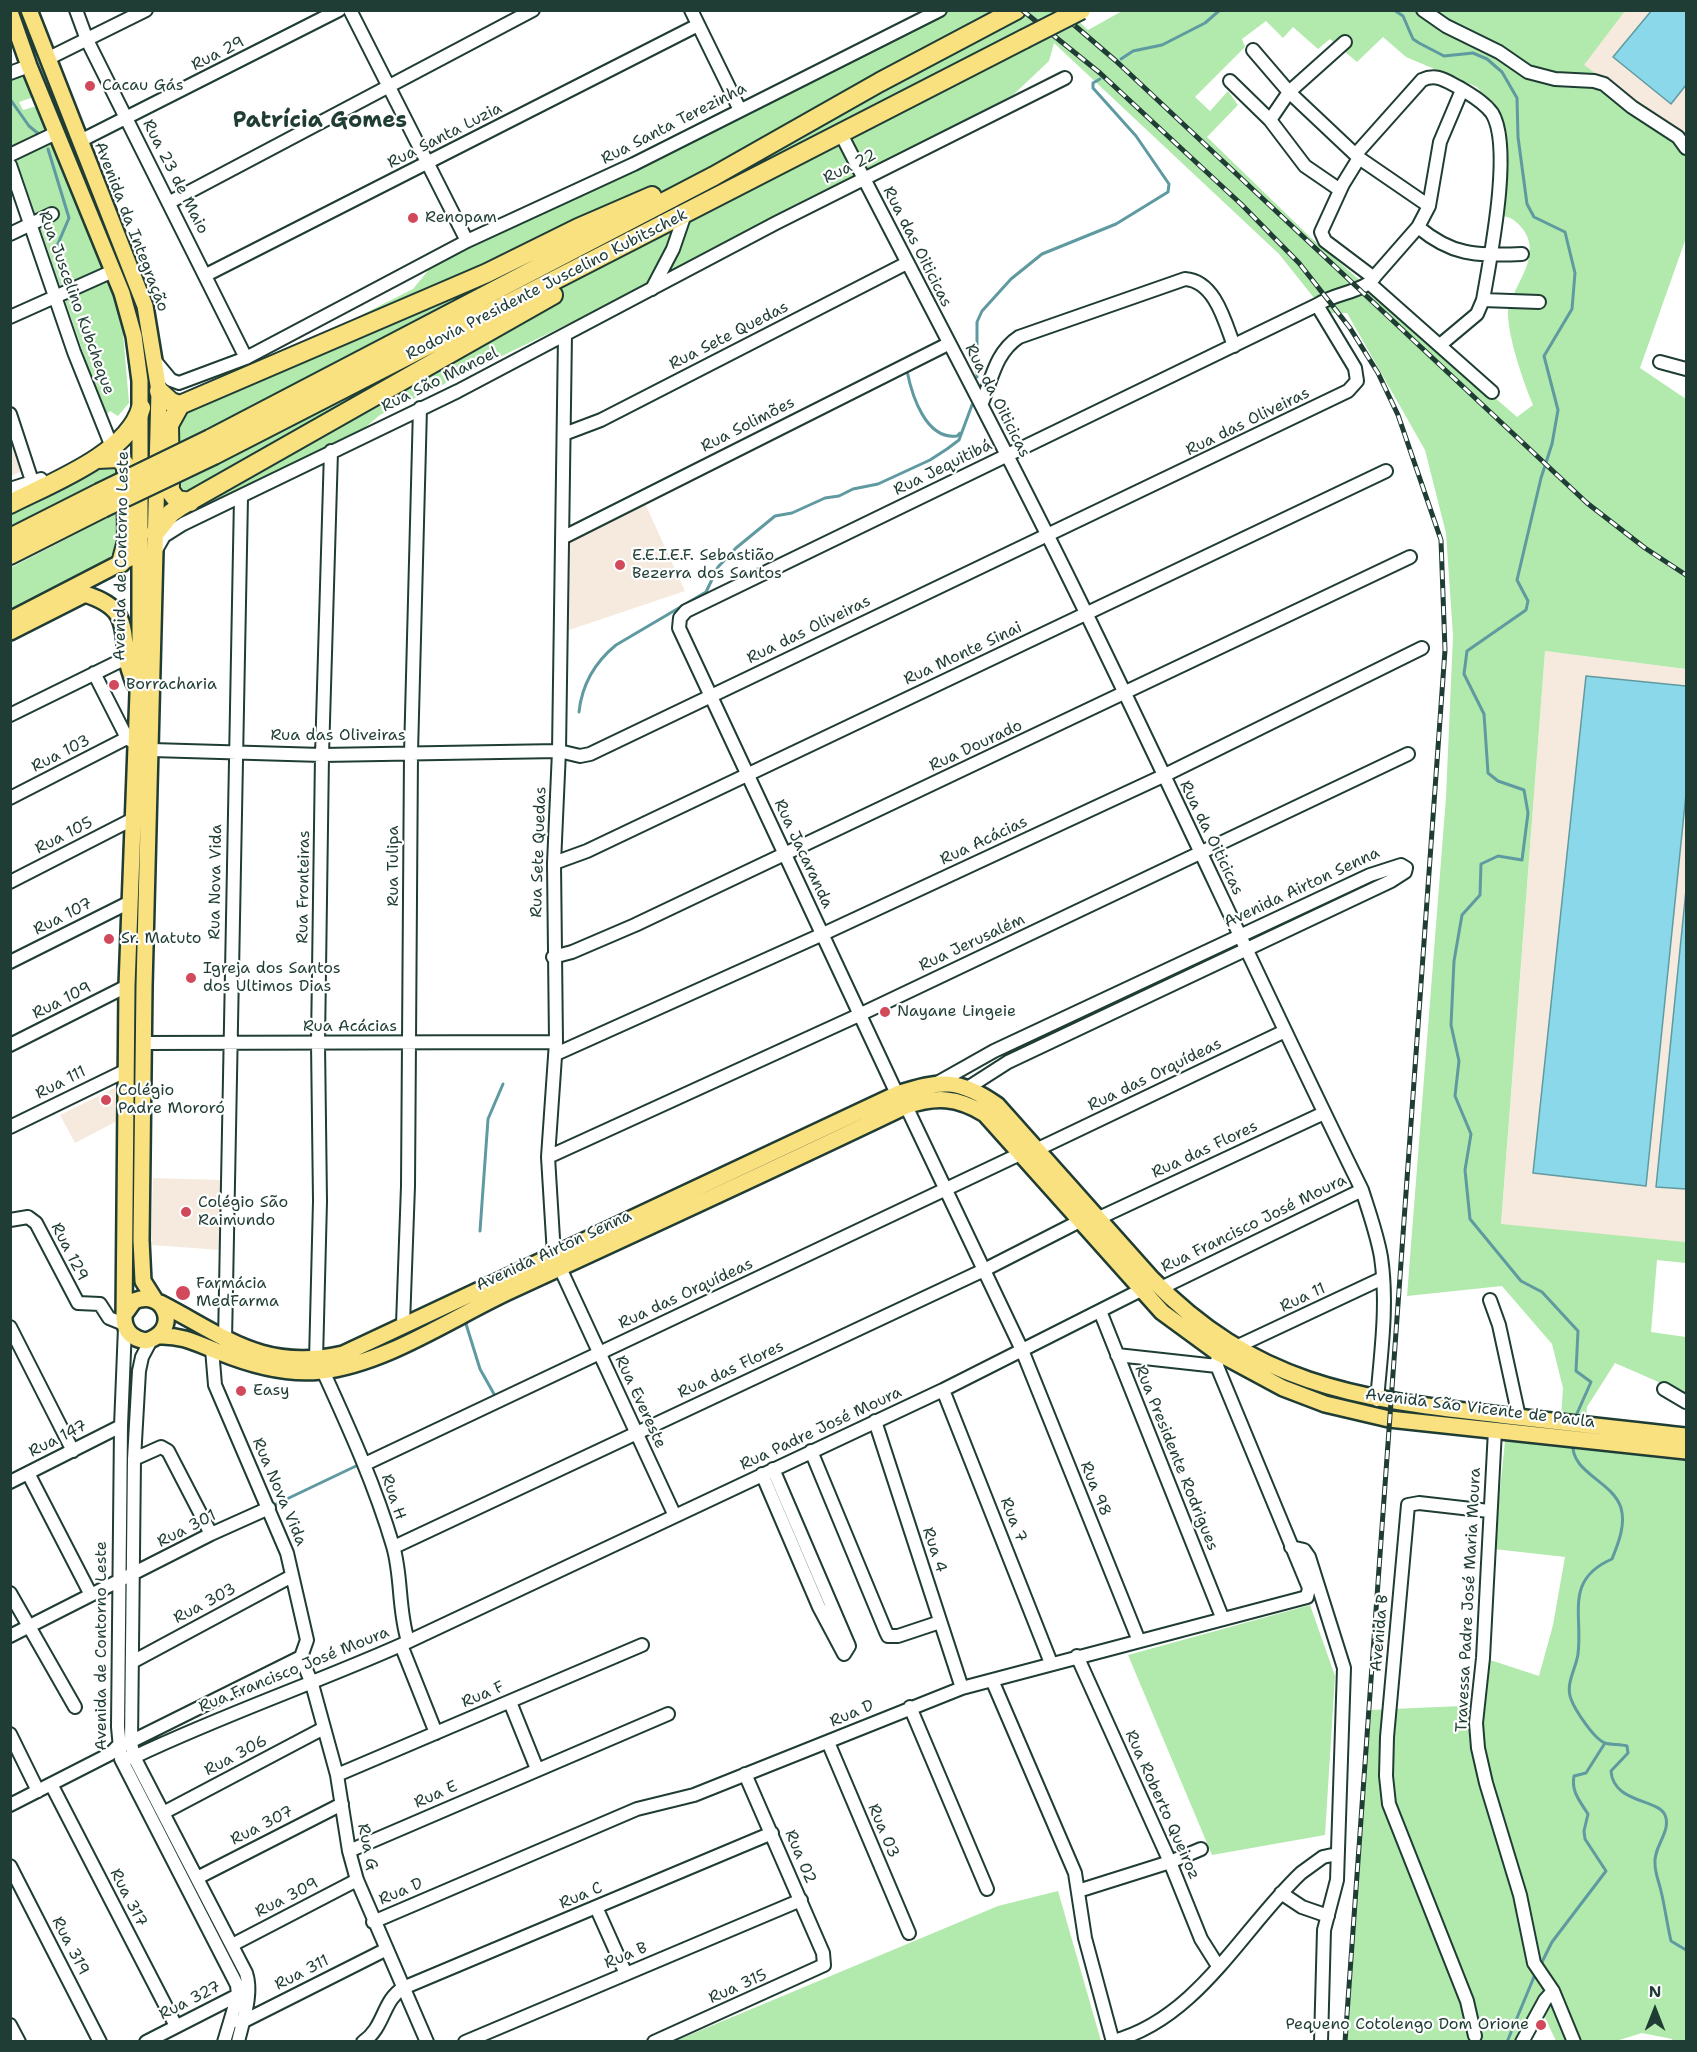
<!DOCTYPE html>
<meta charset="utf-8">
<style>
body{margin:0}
#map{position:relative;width:1697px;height:2052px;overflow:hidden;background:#fff;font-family:"Shantell Sans",sans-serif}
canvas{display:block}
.frame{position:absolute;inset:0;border:12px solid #1f3d34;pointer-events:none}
.north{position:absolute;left:1625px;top:1980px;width:60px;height:60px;-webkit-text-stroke:4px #fff;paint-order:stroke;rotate:0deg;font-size:16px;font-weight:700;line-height:24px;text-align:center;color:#1f3d34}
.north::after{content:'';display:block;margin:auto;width:21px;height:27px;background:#1f3d34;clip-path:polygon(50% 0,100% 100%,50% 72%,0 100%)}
</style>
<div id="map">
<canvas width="1697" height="2052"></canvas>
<div class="frame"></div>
<div class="north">N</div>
</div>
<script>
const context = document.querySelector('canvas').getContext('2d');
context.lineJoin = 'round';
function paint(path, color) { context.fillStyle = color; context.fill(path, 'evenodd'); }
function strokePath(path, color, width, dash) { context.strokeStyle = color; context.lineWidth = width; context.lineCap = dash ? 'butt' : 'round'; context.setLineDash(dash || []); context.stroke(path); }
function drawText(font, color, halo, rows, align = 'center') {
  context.font = font + ' "Shantell Sans",sans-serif'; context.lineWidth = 4.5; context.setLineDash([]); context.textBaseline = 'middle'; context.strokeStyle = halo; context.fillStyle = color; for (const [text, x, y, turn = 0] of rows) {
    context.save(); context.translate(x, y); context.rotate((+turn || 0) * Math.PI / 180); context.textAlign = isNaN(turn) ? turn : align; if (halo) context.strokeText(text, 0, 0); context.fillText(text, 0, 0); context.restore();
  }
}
paint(new Path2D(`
 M1625,11H1686V138L1583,65Z
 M10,430L25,470L11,476H10Z
 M643,499L685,591L566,631L568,538Z
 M1545,651L1686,669V1242L1501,1225Z
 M121,1085V1119L75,1143L60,1115Z
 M153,1178L221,1180V1250L151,1245Z`), '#f6eade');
paint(new Path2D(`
 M1124,10L1625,11L1584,65L1686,138V238L1640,368L1686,399V669L1545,651L1501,1224L1686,1242V1263L1657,1260L1651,1332L1686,1337V1394L1615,1363L1587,1407L1582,1449L1686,1461V2041H1673L1672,2039L1642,2033L1616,2041H1556L1541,2009L1523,2041H1345L1370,1710L1484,1705L1487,1659L1539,1676L1553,1625L1565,1557L1494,1549L1505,1441L1559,1446L1563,1388L1552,1344L1502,1286L1407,1296L1446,797L1453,636L1446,533L1425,450L1347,313H1326L1279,254L1054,43L1049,61L1013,95L665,277L380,415L362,430L230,496L207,504L177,500L176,418L209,392L413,289L431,267L637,168L939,11H1068L1088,30ZM1266,21L1283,38L1293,27L1318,49L1330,39L1357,62L1383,37L1406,57L1477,87L1500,117L1506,164L1503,216C1512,218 1515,220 1522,228C1546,258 1507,291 1508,315C1509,340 1523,381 1533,405L1517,417L1310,237L1207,137L1238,105L1228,91L1210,111L1195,97L1245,47L1242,39Z
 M26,75L34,97L19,102L23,110L37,106L48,129L11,148V79Z
 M51,141L113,294L123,333L129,403L118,416L110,411L105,416L17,161L18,157Z
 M106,463L121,468L118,547L109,558L11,609L10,568L111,516L103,479L11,526V510Z
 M1310,1605L1335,1676L1325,1835L1212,1855L1128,1655Z
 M1058,1891L1101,2041H675L998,1906Z`), '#b2e9ac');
const water = new Path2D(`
 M1652,10L1686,11V85L1671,104L1613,57Z
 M1586,676L1686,686V794L1646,1186L1533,1173Z
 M1686,890V1189L1656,1187Z`);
paint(water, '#8ad8e9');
strokePath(water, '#5f9aa1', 1.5);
strokePath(new Path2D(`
 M1394,10L1403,16L1413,39L1419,43L1444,56L1473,53L1487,59L1502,72L1517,98L1518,137L1527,204L1534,217L1565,232L1575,273L1572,309L1544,356L1558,410L1552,444L1541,478L1517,580L1528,601L1526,610L1467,651L1464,674L1484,714L1488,773L1498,781L1524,790L1528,813L1522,860L1498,856L1481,864L1480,895L1462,915L1454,961L1451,1025L1459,1061L1455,1096L1471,1134L1465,1170L1470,1219L1521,1281L1542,1292L1578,1331L1576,1371L1591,1382L1575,1418
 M1121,59L1133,51L1162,45L1205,23L1220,10
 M10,99L29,126L40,135
 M48,149L69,218L54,253
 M907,371C912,396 926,440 957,436L960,433
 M977,377V322L982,311L1011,279L1042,254L1116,224L1168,192L1169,184L1136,136L1093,88V83L1100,79
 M579,712C582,684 594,663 616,645L706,592L718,567L736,548L775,516L792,513L825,498L839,496L853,489L878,484L930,460L947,449L959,440L972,405
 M480,1231L488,1119L503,1084
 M466,1324L480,1369L494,1394
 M1573,1443C1570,1473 1613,1481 1621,1508C1626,1525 1618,1544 1612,1559C1564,1580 1583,1614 1578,1654C1576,1669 1565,1684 1571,1699C1575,1710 1594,1739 1605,1743C1611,1745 1620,1744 1627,1746L1628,1753L1611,1771C1613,1803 1658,1799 1665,1815C1672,1831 1653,1847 1655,1864C1655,1873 1659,1882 1661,1891C1665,1907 1667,1924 1671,1941L1686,1950
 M270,1507L356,1466
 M1540,1966L1552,1942L1606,1871L1585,1839L1584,1831L1588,1814C1580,1801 1571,1792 1574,1776L1586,1773L1605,1743
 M1507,2042L1536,1972`), '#5f9aa1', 3);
const minor = new Path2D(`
 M76,10L87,40L246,358
 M350,10L467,241
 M691,10L740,110
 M1423,10L1446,26L1499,52L1528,72L1555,79L1594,81L1604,84L1632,107L1678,137L1686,148
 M1253,50L1289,92L1359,158L1429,206
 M47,59L146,10
 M10,73L29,66
 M1230,81L1270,120L1305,166L1340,190
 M1270,120L1289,92L1345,42
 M841,134C923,294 1008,452 1086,613C1180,805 1268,999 1362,1190C1369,1212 1377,1234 1381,1257C1388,1304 1381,1353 1377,1400
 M80,141L339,10
 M1356,154L1422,80C1437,73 1446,81 1460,88C1471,95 1484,102 1492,113C1513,147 1490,259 1483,300L1477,314L1440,345
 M10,155L56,133
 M1359,158L1343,184L1321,232L1325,241L1374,278
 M10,165L74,352L110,442L109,451
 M170,202L533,10
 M1418,227C1454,257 1477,255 1522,254
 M10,234L52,214
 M206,275L698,25
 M1369,283L1492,392
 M652,289L673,249L685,214
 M1483,300L1539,302
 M10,317L113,271
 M565,335L559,751L554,863L556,1042L548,1157L554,1255L675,1516
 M156,362L171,380L179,383L246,358L467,241L634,164L940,10
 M1660,362L1686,369
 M982,403C992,378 996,352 1019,337L1185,279C1215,281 1225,322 1234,346
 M10,414L32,481
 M564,434L601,420L907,263
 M10,489L41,479
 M564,537L948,344
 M156,550L164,536L183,524L458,391L776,223L1065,78
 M94,673L127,738L133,742
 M10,715L126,658
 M152,750L322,755L559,751L580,756L590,754L1348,391L1357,381L1355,368L1317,305
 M10,798L127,738
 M554,863L587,851L1386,471
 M10,882L133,819
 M553,957L572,952L635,925L1410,557
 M10,962L130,902
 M143,1043L556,1042
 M10,1045L127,986
 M556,1054L823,934L1163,776L1422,648
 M939,1082L994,1051L1370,875L1401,865L1406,868L1405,872L1391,881L1008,1062L969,1087
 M897,1094L679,628L680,618L686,611L1317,305C1333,294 1352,294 1369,283L1418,227L1429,206L1440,142L1462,90
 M906,1106L1022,1350L1139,1641
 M10,1127L127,1070
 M1038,1149L1285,1031
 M548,1157L859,1015L1408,754
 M1099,1218L1324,1113
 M10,1220L28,1217L36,1223L78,1303L100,1304L109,1318L124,1324
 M1161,1288L1362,1190
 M1490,1300L1499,1325L1519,1417
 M1100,1311L1222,1617
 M403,1324L408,1186L411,753L420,408
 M10,1327L73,1451
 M125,1327L121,1426L118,1727L121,1759L237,1985L238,1995L224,2042
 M151,1340L142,1357L139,1371L134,1459L131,1743L134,1757L246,1973C253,1994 243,2020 238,2042
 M225,1341L241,497
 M1236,1347L1383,1278
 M212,1349L215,1385L287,1553L307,1640L301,1657L312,1684L337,1775L349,1851L357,1880L427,2042
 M1117,1355L1217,1366
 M316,1360L320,1201L318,1043L322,755L331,451
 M323,1371C349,1428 375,1485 393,1546C402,1576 398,1610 408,1641
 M1664,1389L1686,1402
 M943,1390L1051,1663
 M875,1421L962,1688
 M1495,1430L1483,1658L1476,1723L1478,1748L1486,1783L1520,1895L1534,1963L1553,1991L1574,2042
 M811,1451L886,1632L888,1636H898L940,1622
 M134,1459L161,1447L168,1451L211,1534
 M365,1464L1020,1154
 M28,1473L91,1595
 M762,1474L819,1607L844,1654L849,1646L773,1469
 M10,1482L121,1426
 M394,1547L984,1270L1080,1221
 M1291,1547L1304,1550L1309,1557L1344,1668L1337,1880L1324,1930L1321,2042
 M10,1593L75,1707
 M10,1636L211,1534L269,1508
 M401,1645L436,1733
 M1077,1656L1170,1862L1201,1939L1218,1966
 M134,1661L292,1576
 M992,1680L1075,1873L1085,1938L1113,2042
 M510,1702L537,1769
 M910,1707L987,1889
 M10,1734L38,1791
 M828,1742L909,1933
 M126,1744L301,1657
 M121,1759L134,1757C222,1715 313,1684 401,1645L943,1390L1141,1290
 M337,1775L642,1645
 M51,1784L176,2026
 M10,1805L110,1754L119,1745
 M163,1813L324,1728
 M349,1851L668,1714
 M10,1866L100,2042
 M197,1878L342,1804
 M1078,1891L1170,1862L1201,1849
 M1281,1893L1302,1907L1328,1916
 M596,1907L626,1974
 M373,1922L637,1809L694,1795L962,1688L1307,1597L1309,1588L1217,1366L1218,1353
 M232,1945L357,1880
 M237,2021L242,2022L387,1949
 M10,2025L19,2042
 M1475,2036L1467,2001L1389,1804L1386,1776L1387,1737L1408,1505L1419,1503L1489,1511
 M1113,2041C1197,2019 1242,1929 1301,1873L1323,1857L1337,1854
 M146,2042L242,1993
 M363,2042C385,2027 382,2001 403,1988L772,1833
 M465,2042L801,1900
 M654,2042L824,1965L823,1953L745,1774
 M1522,2042L1545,2000L1553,1991`);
const major = new Path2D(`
 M29,10L145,306L159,391L144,986L141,1240L143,1281L155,1300
 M10,12L29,66L122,293L134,336L140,381V640L127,986L124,1319C125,1333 134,1339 146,1341C181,1332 166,1288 134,1301L124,1315
 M85,594C122,606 123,619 126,655C127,665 131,674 134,683
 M10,620L130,558
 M10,632L85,594
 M160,1303C226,1337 263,1372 343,1354L897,1094C940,1080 959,1078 997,1105L1151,1278C1252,1383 1355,1399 1492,1414C1557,1422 1622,1429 1686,1436
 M159,1336C183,1335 198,1344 219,1352C251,1365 287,1375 321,1371C386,1364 453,1317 512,1290C644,1229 775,1169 906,1106C936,1096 957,1097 985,1114L1162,1312L1218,1353L1283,1388L1325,1404L1389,1419L1686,1451`);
const highway = new Path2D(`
 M159,391L171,402L180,405
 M210,439L714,176L880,82L1016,10
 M214,455L1024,39
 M97,459L119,458L126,466L127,541L121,563
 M190,502L177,500L170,491L169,425L180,405L487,273L578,228L652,196
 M10,504C51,483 128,454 141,408
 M155,533L171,513L181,506L553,295
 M10,538L99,493
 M10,555L103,508`);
strokePath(minor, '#1f3d34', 16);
strokePath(major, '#1f3d34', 20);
strokePath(highway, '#1f3d34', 22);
strokePath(minor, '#fff', 12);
strokePath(major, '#fae180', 15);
strokePath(highway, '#fae180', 18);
const rail = new Path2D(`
 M1022,10L1100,73L1241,204L1299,263L1350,328L1378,373L1398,415L1441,540L1445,650L1345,2042
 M1053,10L1073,24L1116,61L1587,503L1645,548L1686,575`);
strokePath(rail, '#1f3d34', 5);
strokePath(rail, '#fff', 3, [9]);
const highwayBridge = new Path2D(`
 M1024,39L1081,10
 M99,493L210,439
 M103,508L214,455`);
strokePath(highwayBridge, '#1f3d34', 22, []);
strokePath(highwayBridge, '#fae180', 18);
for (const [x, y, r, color] of [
 [90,86,6,"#d1495b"],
 [413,218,6,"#d1495b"],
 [620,565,6,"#d1495b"],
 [114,685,6,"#d1495b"],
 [109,939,6,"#d1495b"],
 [191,978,6,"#d1495b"],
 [885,1012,6,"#d1495b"],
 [106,1100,6,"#d1495b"],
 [186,1212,6,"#d1495b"],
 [183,1293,8,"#d1495b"],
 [241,1391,6,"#d1495b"],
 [1541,2025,6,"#d1495b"]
]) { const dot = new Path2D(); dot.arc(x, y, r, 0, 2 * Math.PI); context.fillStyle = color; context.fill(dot); strokePath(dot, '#fff', 2); }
drawText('16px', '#1f3d34', '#fff', [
 ["Rua 29",218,54,-27],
 ["Rua Santa Terezinha",674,124,-27],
 ["Rua Santa Luzia",445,136,-27],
 ["Rua 22",850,167,-27],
 ["Rua 23 de Maio",175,177,63],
 ["Avenida da Integração",131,227,69],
 ["Rua das Oiticicas",917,247,63],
 ["Rodovia Presidente Juscelino Kubitschek",547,285,-27],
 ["Rua Juscelino Kubcheque",76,303,70],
 ["Rua Sete Quedas",729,336,-27],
 ["Rua São Manoel",440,380,-26],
 ["Rua da Oiticicas",997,401,63],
 ["Rua das Oliveiras",1248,422,-26],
 ["Rua Solimões",748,425,-27],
 ["Rua Jequitibá",943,468,-26],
 ["Avenida de Contorno Leste",122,556,-89],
 ["Rua das Oliveiras",809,630,-26],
 ["Rua Monte Sinai",963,654,-25],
 ["Rua das Oliveiras",338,736],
 ["Rua Dourado",976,746,-25],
 ["Rua 103",61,754,-27],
 ["Rua 105",64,836,-27],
 ["Rua da Oiticicas",1211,838,64],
 ["Rua Acácias",984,841,-25],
 ["Rua Sete Quedas",539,852,-88],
 ["Rua Jacaranda",803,854,65],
 ["Rua Tulipa",394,866,-90],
 ["Rua Nova Vida",216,882,-89],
 ["Rua Fronteiras",304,887,-89],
 ["Avenida Airton Senna",1302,888,-25],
 ["Rua 107",63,917,-27],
 ["Rua Jerusalém",972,943,-25],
 ["Rua 109",62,1001,-27],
 ["Rua Acácias",350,1027],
 ["Rua das Orquídeas",1155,1075,-26],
 ["Rua 111",61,1083,-27],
 ["Rua das Flores",1205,1150,-25],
 ["Rua Francisco José Moura",1254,1224,-26],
 ["Avenida Airton Senna",554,1251,-25],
 ["Rua 129",69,1252,63],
 ["Rua das Orquídeas",686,1294,-25],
 ["Rua 11",1303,1298,-25],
 ["Rua das Flores",731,1370,-25],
 ["Rua Evereste",640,1402,65],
 ["Avenida São Vicente de Paula",1480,1409,7],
 ["Rua Padre José Moura",821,1429,-25],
 ["Rua 147",58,1439,-27],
 ["Rua Presidente Rodrigues",1176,1458,68],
 ["Rua 98",1095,1489,68],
 ["Rua Nova Vida",279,1492,67],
 ["Rua H",393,1497,71],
 ["Rua 7",1013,1520,68],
 ["Rua 301",187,1529,-27],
 ["Rua 4",934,1550,72],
 ["Travessa Padre José Maria Moura",1469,1600,-87],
 ["Rua 303",205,1604,-28],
 ["Avenida B",1380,1633,-85],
 ["Avenida de Contorno Leste",102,1646,-90],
 ["Rua Francisco José Moura",294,1670,-22],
 ["Rua F",483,1695,-23],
 ["Rua D",852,1714,-23],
 ["Rua 306",236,1756,-28],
 ["Rua E",436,1795,-24],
 ["Rua Roberto Queiroz",1162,1805,66],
 ["Rua 307",262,1826,-27],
 ["Rua 03",883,1831,67],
 ["Rua G",367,1847,78],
 ["Rua 02",800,1857,67],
 ["Rua D",401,1892,-23],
 ["Rua C",581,1896,-23],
 ["Rua 317",128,1898,63],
 ["Rua 309",287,1898,-27],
 ["Rua 319",70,1946,63],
 ["Rua B",626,1956,-23],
 ["Rua 311",302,1973,-27],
 ["Rua 315",738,1987,-24],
 ["Rua 327",190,2001,-27]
]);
drawText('16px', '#1f3d34', '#fff', [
 ["Cacau Gás",102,86],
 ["Renopam",425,218],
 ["E.E.I.E.F. Sebastião",632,556],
 ["Bezerra dos Santos",632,574],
 ["Borracharia",126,685],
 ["Sr. Matuto",121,939],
 ["Igreja dos Santos",203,969],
 ["dos Ultimos Dias",203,987],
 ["Nayane Lingeie",897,1012],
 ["Colégio",118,1091],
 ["Padre Mororó",118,1109],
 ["Colégio São",198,1203],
 ["Raimundo",198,1221],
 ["Farmácia",196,1284],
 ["MedFarma",196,1302],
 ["Easy",253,1391],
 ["Pequeno Cotolengo Dom Orione",1529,2025,"right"]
], 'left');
drawText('bold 22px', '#1f3d34', '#fff', [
 ["Patrícia Gomes",320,121]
]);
</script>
